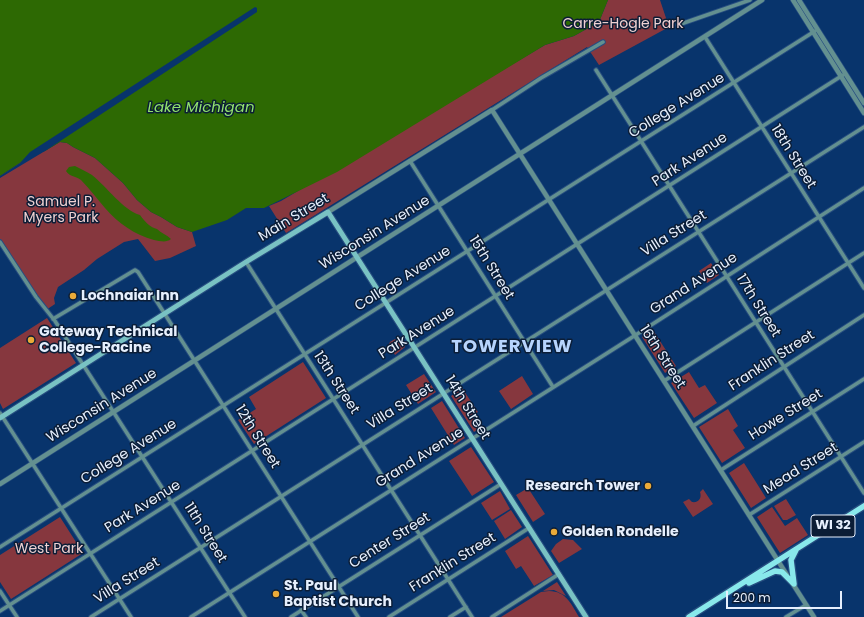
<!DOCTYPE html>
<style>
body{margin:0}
#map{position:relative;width:864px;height:617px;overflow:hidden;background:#08346c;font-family:Poppins,sans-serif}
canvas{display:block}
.scale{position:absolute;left:726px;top:591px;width:116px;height:18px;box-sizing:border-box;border:2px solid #e6effd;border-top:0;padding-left:5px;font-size:12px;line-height:14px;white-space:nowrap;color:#e6effd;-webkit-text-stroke:3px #0b1d36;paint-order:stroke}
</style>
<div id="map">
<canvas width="864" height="617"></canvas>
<div class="scale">200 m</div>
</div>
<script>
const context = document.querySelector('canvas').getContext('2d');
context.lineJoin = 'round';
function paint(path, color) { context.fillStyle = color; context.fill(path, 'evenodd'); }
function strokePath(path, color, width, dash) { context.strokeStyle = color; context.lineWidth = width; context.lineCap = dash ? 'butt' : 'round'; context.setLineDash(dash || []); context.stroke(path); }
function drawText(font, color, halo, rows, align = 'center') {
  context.font = font + ' Poppins,sans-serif'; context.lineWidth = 3; context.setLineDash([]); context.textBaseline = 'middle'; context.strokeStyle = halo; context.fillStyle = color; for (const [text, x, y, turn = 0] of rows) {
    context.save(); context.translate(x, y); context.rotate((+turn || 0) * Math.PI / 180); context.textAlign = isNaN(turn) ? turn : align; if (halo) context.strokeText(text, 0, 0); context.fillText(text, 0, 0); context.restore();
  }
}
paint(new Path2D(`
 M608,0H660L669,27L599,65L587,47L286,233L269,206L281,201L545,45L574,36L599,22Z
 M60,142L67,143L73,147L95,158L123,183L137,200L151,212L161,217L177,227L192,232L196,246L170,258L155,261L138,239L124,242L97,259L84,270L58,287L54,298L55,304L46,310L0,242V176L32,155L45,151Z
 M711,263L719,275L707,283L699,271Z
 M47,318L76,363L3,409L0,403V348Z
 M653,330L676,366L665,373L642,337Z
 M395,339L397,342H402L405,345V347L395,355L389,344L390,342Z
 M303,362L326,398L254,444L238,420L256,409L249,397Z
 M689,372L699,388L705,385L717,403L694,418L671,383Z
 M424,374L436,392L418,404L406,385Z
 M522,376L533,394L511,409L499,391Z
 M462,388L478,412L472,416L480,428L474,432L451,396Z
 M442,401L465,438L454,445L431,408Z
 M728,409L738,426L733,430L745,448L722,463L699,427Z
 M471,447L494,482L472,496L449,461Z
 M744,463L766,498L751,508L729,473Z
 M528,488L545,514L533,522L516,495Z
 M703,489L713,504L693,517L683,502L689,499L692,502C699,503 702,498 700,492Z
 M500,491L510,509L492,520L481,503Z
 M786,499L796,515L787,520H783L774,506Z
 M772,507L785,526L797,518L808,535L780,553L757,517Z
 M511,510L522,527L505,539L494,521Z
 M60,517L83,553L11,599L0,582V555Z
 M528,536L553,575L534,586L521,566L516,569L505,551Z
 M563,539L573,540L582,549L559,563L551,551L556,544Z
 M557,582L566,596L554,590L543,591Z
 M549,591C566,591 572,605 579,617H501L541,592Z`), '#86373e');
paint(new Path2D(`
 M0,0H608L599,22L574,36L545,45L337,172L264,208H246L227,220L192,232L177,227L161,217L151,212L137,200L123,183L95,158L73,147L67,143L60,142L45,151L32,155L0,176Z
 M75,166C81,169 87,172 92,175C106,186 124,211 140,215C144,221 151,228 157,229C161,233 167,235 171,239C166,243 160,241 154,240C135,235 118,223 105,208C97,199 90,189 81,180C76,176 70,177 66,171L69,167Z`), '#2d6903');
paint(new Path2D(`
 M255,7L257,8V12L45,151L0,178V176L20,163L30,152Z`), '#08346c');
const minor = new Path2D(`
 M678,25L750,0
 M705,37L864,288
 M596,70L864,493
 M492,110L541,78L603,42
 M410,161L553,387
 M0,242L36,297L55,321L245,617
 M246,262L472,617
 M53,319L135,270L138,272L358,617
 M664,381L864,253
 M0,413L131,617
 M693,426L864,315
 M721,470L864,379
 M749,515L864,442
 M0,547L815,31
 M0,591L17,617
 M301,610L306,617
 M0,611L843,75
 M91,617L864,127
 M191,617L631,338L864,188
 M291,617L501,484
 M389,617L529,528
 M450,617L466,607
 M492,617L559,574
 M786,617L806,605`);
const tertiary = new Path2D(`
 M793,0L864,113
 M799,0L864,103
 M328,212L492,110L787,575
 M0,484L762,0
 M791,581L814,617`);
const secondary = new Path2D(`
 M0,418L246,262L328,212L586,617`);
const primary = new Path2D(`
 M749,583L775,571L782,572L793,583
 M794,584L791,560L796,550
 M689,617L864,506`);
strokePath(minor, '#274e80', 5.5);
strokePath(tertiary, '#274e80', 6);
strokePath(secondary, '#274e80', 7);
strokePath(primary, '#274e80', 8);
strokePath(minor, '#639090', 3.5);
strokePath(tertiary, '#639090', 4.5);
strokePath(secondary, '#79c2c3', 5);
strokePath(primary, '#89e9eb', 5.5);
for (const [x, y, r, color] of [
 [73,296,4,"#eaaa39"],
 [31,340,4,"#eaaa39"],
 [648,486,4,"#eaaa39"],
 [554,532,4,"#eaaa39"],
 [276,594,4,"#eaaa39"]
]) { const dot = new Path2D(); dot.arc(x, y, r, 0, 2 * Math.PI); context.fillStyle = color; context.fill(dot); strokePath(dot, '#0b1d36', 1.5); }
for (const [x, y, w] of [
 [833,526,44]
]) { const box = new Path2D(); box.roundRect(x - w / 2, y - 11, w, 22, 3); context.fillStyle = '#0b1d36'; context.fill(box); strokePath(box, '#e6effd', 1); }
drawText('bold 13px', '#e6effd', null, [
 ["WI 32",833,526]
]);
drawText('14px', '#efd1d2', '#0b1d36', [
 ["Carre-Hogle Park",623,24],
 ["Samuel P.",61,202],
 ["Myers Park",61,218],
 ["West Park",49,549]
]);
drawText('14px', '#e6effd', '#0b1d36', [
 ["College Avenue",677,106,-32],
 ["18th Street",793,157,58],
 ["Park Avenue",690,160,-33],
 ["Main Street",294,218,-31],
 ["Wisconsin Avenue",375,233,-32],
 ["Villa Street",674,234,-32],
 ["15th Street",491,268,58],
 ["College Avenue",403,279,-32],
 ["Grand Avenue",694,284,-33],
 ["17th Street",758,306,58],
 ["Park Avenue",417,333,-32],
 ["16th Street",662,357,57],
 ["Franklin Street",772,361,-33],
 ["13th Street",336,383,57],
 ["Wisconsin Avenue",102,406,-32],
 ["Villa Street",400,407,-32],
 ["14th Street",467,408,58],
 ["Howe Street",786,415,-32],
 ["12th Street",257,437,58],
 ["College Avenue",129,452,-32],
 ["Grand Avenue",420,458,-32],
 ["Mead Street",801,469,-32],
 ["Park Avenue",143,507,-32],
 ["11th Street",205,533,58],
 ["Center Street",390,541,-32],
 ["Franklin Street",453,563,-32],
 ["Villa Street",127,581,-32]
]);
drawText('bold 14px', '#e6effd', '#0b1d36', [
 ["Lochnaiar Inn",81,296],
 ["Gateway Technical",39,332],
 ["College-Racine",39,348],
 ["Research Tower",640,486,"right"],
 ["Golden Rondelle",562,532],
 ["St. Paul",284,586],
 ["Baptist Church",284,602]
], 'left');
drawText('italic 15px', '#92e16f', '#0b1d36', [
 ["Lake Michigan",201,108]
]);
context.letterSpacing = '1px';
drawText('bold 18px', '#b7d4fd', '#0b1d36', [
 ["TOWERVIEW",512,347]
]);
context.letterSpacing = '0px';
</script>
